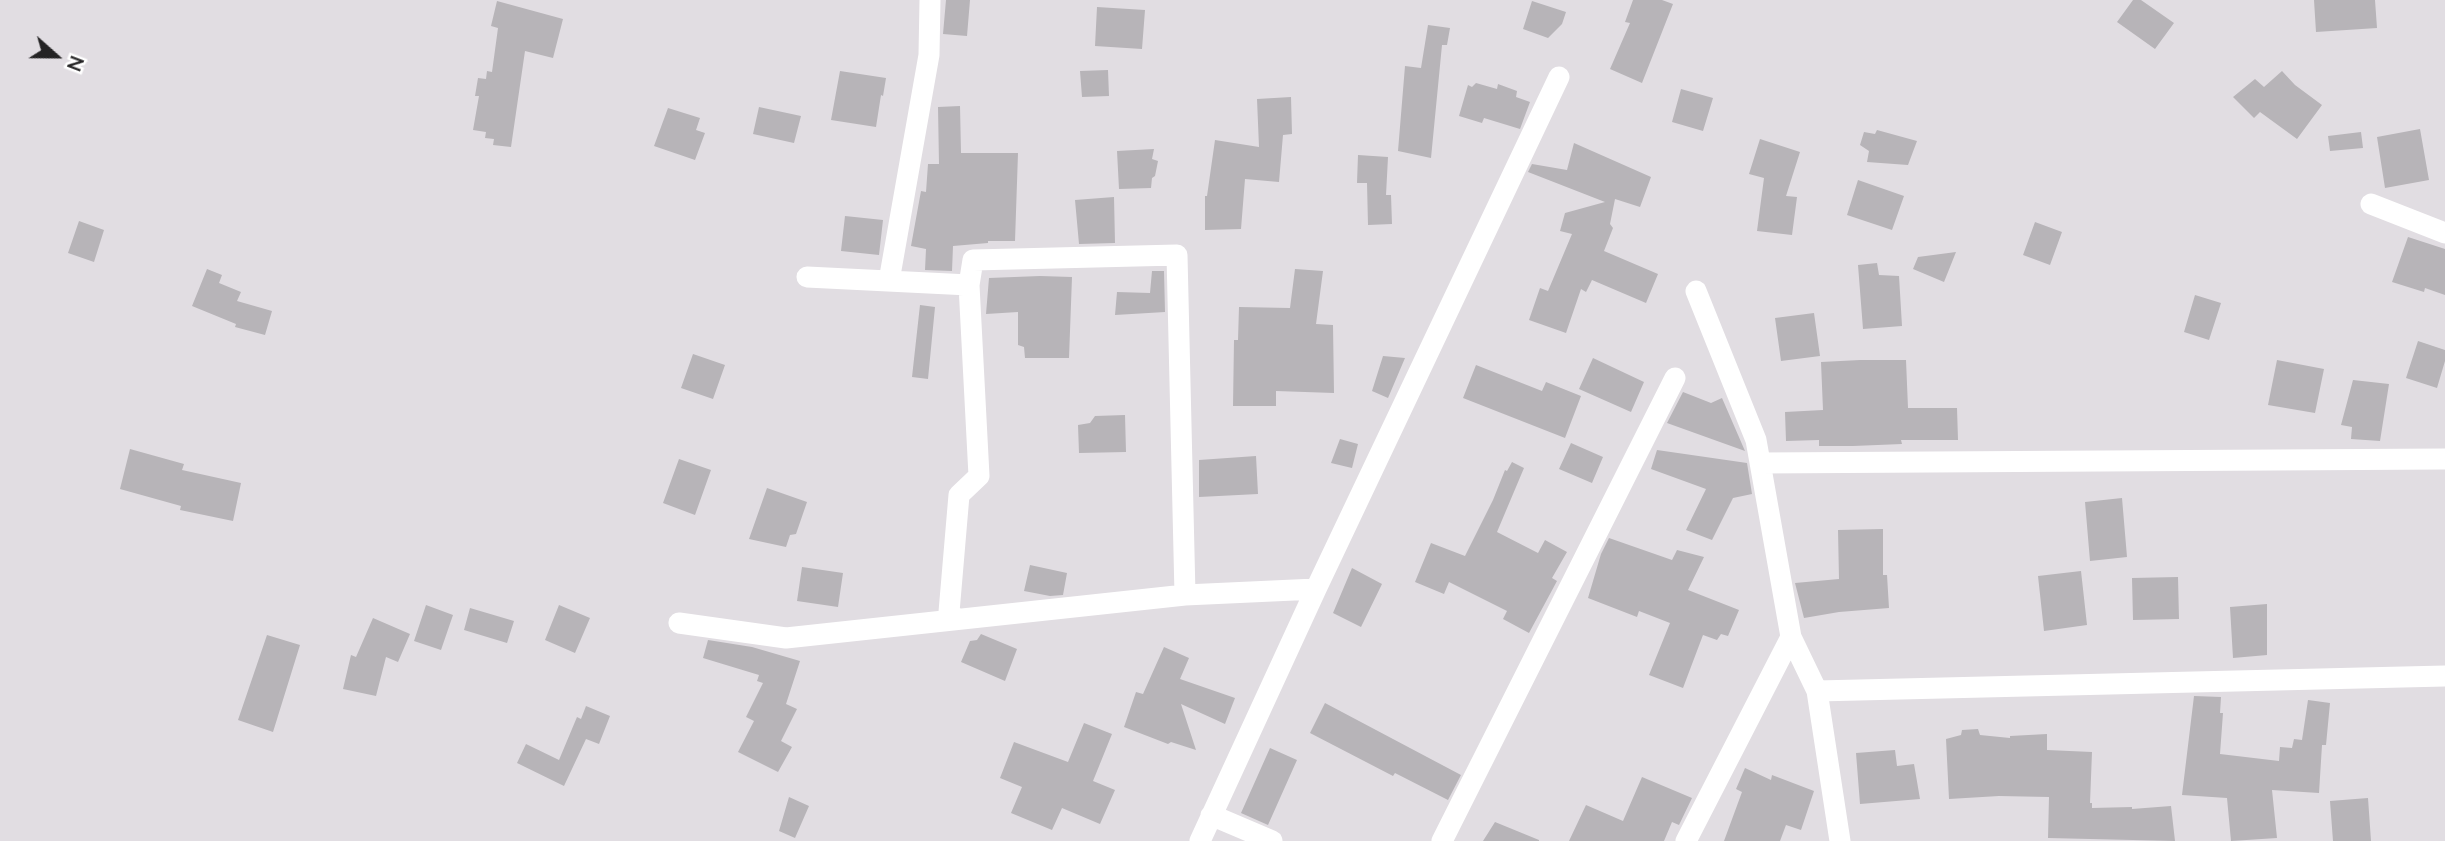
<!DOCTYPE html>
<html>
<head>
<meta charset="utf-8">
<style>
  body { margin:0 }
  #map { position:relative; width:2445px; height:841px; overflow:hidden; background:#e1dde2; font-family:Lato,sans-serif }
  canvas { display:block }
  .north { position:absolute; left:21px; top:21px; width:70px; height:70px; -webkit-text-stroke:5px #fff; paint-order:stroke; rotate:111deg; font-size:19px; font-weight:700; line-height:28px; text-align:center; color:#242324 }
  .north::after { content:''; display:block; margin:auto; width:24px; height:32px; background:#242324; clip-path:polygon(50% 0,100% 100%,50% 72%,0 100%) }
</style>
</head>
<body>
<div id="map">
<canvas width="2445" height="841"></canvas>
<div class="north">N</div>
</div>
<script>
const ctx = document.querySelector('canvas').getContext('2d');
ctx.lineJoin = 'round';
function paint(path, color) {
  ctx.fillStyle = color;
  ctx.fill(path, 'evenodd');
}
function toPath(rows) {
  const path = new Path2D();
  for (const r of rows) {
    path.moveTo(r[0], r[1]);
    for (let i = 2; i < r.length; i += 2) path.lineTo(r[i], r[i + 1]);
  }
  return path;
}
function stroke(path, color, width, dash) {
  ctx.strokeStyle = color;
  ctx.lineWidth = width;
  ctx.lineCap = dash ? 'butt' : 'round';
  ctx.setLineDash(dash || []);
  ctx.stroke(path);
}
paint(toPath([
  [946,0,970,0,967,36,943,34],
  [1633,0,1662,0,1673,4,1642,83,1610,69,1630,23,1625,22],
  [2133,0,2141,0,2174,23,2155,49,2117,22],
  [2314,0,2375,0,2377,28,2316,32],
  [497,1,563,19,553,58,525,51,511,147,493,145,494,139,485,138,486,132,473,130,479,96,475,96,478,78,486,79,487,71,492,72,498,28,491,26],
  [1532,1,1566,12,1562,24,1548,38,1523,29],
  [1097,7,1145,10,1142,49,1095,46],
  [1428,25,1450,28,1447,45,1442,45,1431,158,1398,151,1405,66,1421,68],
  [1108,70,1109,96,1082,97,1080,71],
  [840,71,886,78,883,96,881,95,876,127,831,120],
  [2282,71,2295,85,2322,105,2297,139,2260,112,2254,118,2233,97,2255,79,2264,87],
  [1476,83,1497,89,1498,84,1517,91,1516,97,1530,102,1520,129,1484,118,1482,123,1459,116,1468,85,1472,87],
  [1681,89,1713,98,1703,131,1672,122],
  [1291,97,1292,134,1283,135,1279,182,1245,179,1241,229,1205,230,1205,196,1207,196,1215,140,1259,147,1257,99],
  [960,106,961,153,1018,153,1015,241,988,241,988,243,953,246,952,271,925,270,926,249,911,246,921,191,926,192,928,164,939,164,938,107],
  [759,107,801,116,794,143,753,134],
  [668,108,700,118,696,130,705,133,695,160,654,146],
  [2420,129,2429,180,2385,188,2377,137],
  [1877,130,1917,141,1908,165,1867,162,1869,151,1860,145,1864,132,1875,134],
  [2361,132,2363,148,2330,151,2328,136],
  [1760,139,1800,152,1786,196,1797,197,1792,235,1757,231,1764,178,1749,174],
  [1574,143,1651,177,1640,207,1615,199,1610,224,1613,228,1604,251,1658,274,1646,303,1592,280,1586,292,1581,289,1566,333,1529,320,1540,288,1548,291,1572,234,1560,231,1565,213,1605,202,1528,172,1532,164,1567,170],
  [1154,149,1152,159,1158,161,1155,176,1152,178,1151,188,1119,189,1117,151],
  [1358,155,1388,157,1386,195,1391,195,1392,224,1368,225,1367,183,1357,183],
  [1858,180,1904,196,1892,230,1847,215],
  [1114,197,1115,243,1079,244,1075,200],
  [845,216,883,220,879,255,841,251],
  [79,221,104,230,94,262,68,253],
  [2035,222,2062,232,2050,265,2023,255],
  [2408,237,2445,249,2445,295,2425,288,2424,292,2392,282],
  [1956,252,1944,282,1913,269,1918,257],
  [1877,263,1879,275,1899,276,1902,326,1863,329,1858,265],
  [207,269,222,275,219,283,241,292,237,301,272,311,265,335,235,327,236,324,192,306],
  [1295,269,1323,271,1316,324,1333,325,1334,393,1276,391,1276,406,1233,406,1234,340,1238,340,1239,307,1290,308],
  [1152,271,1164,271,1165,312,1115,315,1117,292,1150,293],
  [1040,276,1072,277,1069,358,1025,358,1024,347,1018,345,1018,312,986,314,989,278],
  [2195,295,2221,303,2209,340,2184,332],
  [920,305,935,307,928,379,912,377],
  [1814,313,1820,356,1781,361,1775,318],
  [2418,341,2445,350,2445,361,2437,388,2406,378],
  [693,354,725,365,713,399,681,388],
  [1383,356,1405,358,1388,398,1372,391],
  [1593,358,1644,382,1631,412,1579,389],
  [1860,360,1906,360,1908,408,1957,408,1958,440,1901,440,1902,444,1853,446,1819,446,1819,440,1786,441,1785,412,1823,410,1821,362],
  [2277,360,2324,369,2315,413,2268,405],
  [1476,365,1542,391,1546,382,1581,396,1565,438,1463,398],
  [2353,380,2389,384,2380,441,2351,439,2352,427,2341,425],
  [1683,392,1711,403,1722,398,1745,451,1667,423],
  [1125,415,1126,452,1079,453,1078,425,1090,423,1095,416],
  [1340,439,1358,444,1352,468,1331,463],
  [1571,443,1603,457,1592,483,1559,469],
  [130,449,184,464,182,470,241,483,233,521,180,510,181,506,120,489],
  [1657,450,1747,463,1752,494,1733,498,1712,540,1686,530,1706,489,1651,469],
  [1256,456,1258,494,1199,497,1199,460],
  [679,459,711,470,695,515,663,503],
  [1512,462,1524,468,1497,532,1538,553,1545,540,1567,552,1552,578,1557,581,1529,633,1503,619,1507,611,1449,582,1444,594,1415,582,1431,543,1465,556,1493,500,1505,470,1507,471],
  [767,488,807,502,796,534,790,535,786,547,749,539],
  [2122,498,2127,557,2090,561,2085,502],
  [1883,529,1883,575,1887,575,1889,608,1839,612,1804,618,1795,583,1839,579,1838,530],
  [1609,538,1672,560,1677,550,1704,557,1688,590,1739,610,1728,636,1721,634,1717,640,1703,635,1683,688,1649,675,1670,623,1639,611,1637,617,1588,598,1601,554],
  [1030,565,1067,573,1063,595,1050,596,1024,591],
  [802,567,843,573,838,607,797,601],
  [1352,568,1382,584,1361,627,1333,613],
  [2081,571,2087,625,2044,631,2038,576],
  [2178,577,2179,619,2133,620,2132,578],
  [2267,604,2267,655,2233,658,2230,607],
  [426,605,453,615,441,650,414,641],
  [559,605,590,618,575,653,545,640],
  [470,608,514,621,507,643,464,630],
  [373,618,410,634,398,662,386,657,376,696,343,689,351,655,356,657],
  [981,634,1017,649,1005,681,961,662,970,641,977,640],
  [267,635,300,645,273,732,238,720],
  [708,640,752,647,800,661,786,704,797,709,781,741,792,747,778,772,738,752,754,721,746,717,763,683,757,681,759,675,703,658],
  [1164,647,1189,658,1180,679,1235,698,1225,724,1181,704,1196,750,1171,742,1168,744,1124,727,1136,692,1143,694],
  [2194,696,2221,697,2220,713,2223,713,2220,754,2279,761,2280,747,2292,748,2294,739,2302,740,2308,700,2330,703,2326,745,2322,745,2319,793,2272,790,2277,838,2231,841,2227,798,2182,795],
  [1325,703,1461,775,1448,800,1395,773,1393,776,1310,733],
  [586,706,610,716,599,744,586,739,564,786,517,763,526,744,559,760,577,717,581,719],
  [1084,723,1112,734,1093,781,1115,790,1100,824,1062,808,1052,830,1011,813,1022,787,1000,778,1014,742,1068,762],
  [1978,729,1980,735,2010,738,2010,736,2047,734,2047,750,2092,752,2090,803,2092,803,2092,808,2132,807,2132,809,2171,806,2175,841,2048,838,2049,797,1999,796,1949,799,1946,739,1961,735,1962,730],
  [1270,748,1297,760,1268,825,1241,813],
  [1895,750,1897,766,1914,764,1920,799,1860,804,1856,753],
  [1745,768,1771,780,1772,775,1814,791,1801,830,1786,825,1780,841,1724,841,1742,792,1736,789],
  [1642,777,1692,798,1679,825,1672,822,1664,841,1569,841,1586,805,1623,821],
  [789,797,809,806,795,838,779,831],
  [2368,798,2371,841,2333,841,2330,801],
  [1495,822,1539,840,1539,841,1483,841]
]), '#b7b4b8');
stroke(toPath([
  [2371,204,2445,233],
  [807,277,969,285],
  [889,281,929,55,930,0],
  [1696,291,1756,440,1791,637,1817,691],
  [1760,463,2445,459],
  [956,619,949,612,959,495,979,476,969,285,973,260,1177,255,1185,595],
  [679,623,786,638,1185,595,1316,589],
  [1211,815,1272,841],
  [1200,841,1316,589,1559,77],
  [1442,841,1675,378],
  [1686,841,1791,637],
  [1840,841,1817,691,2445,676]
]), '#fff', 21);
</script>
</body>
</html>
